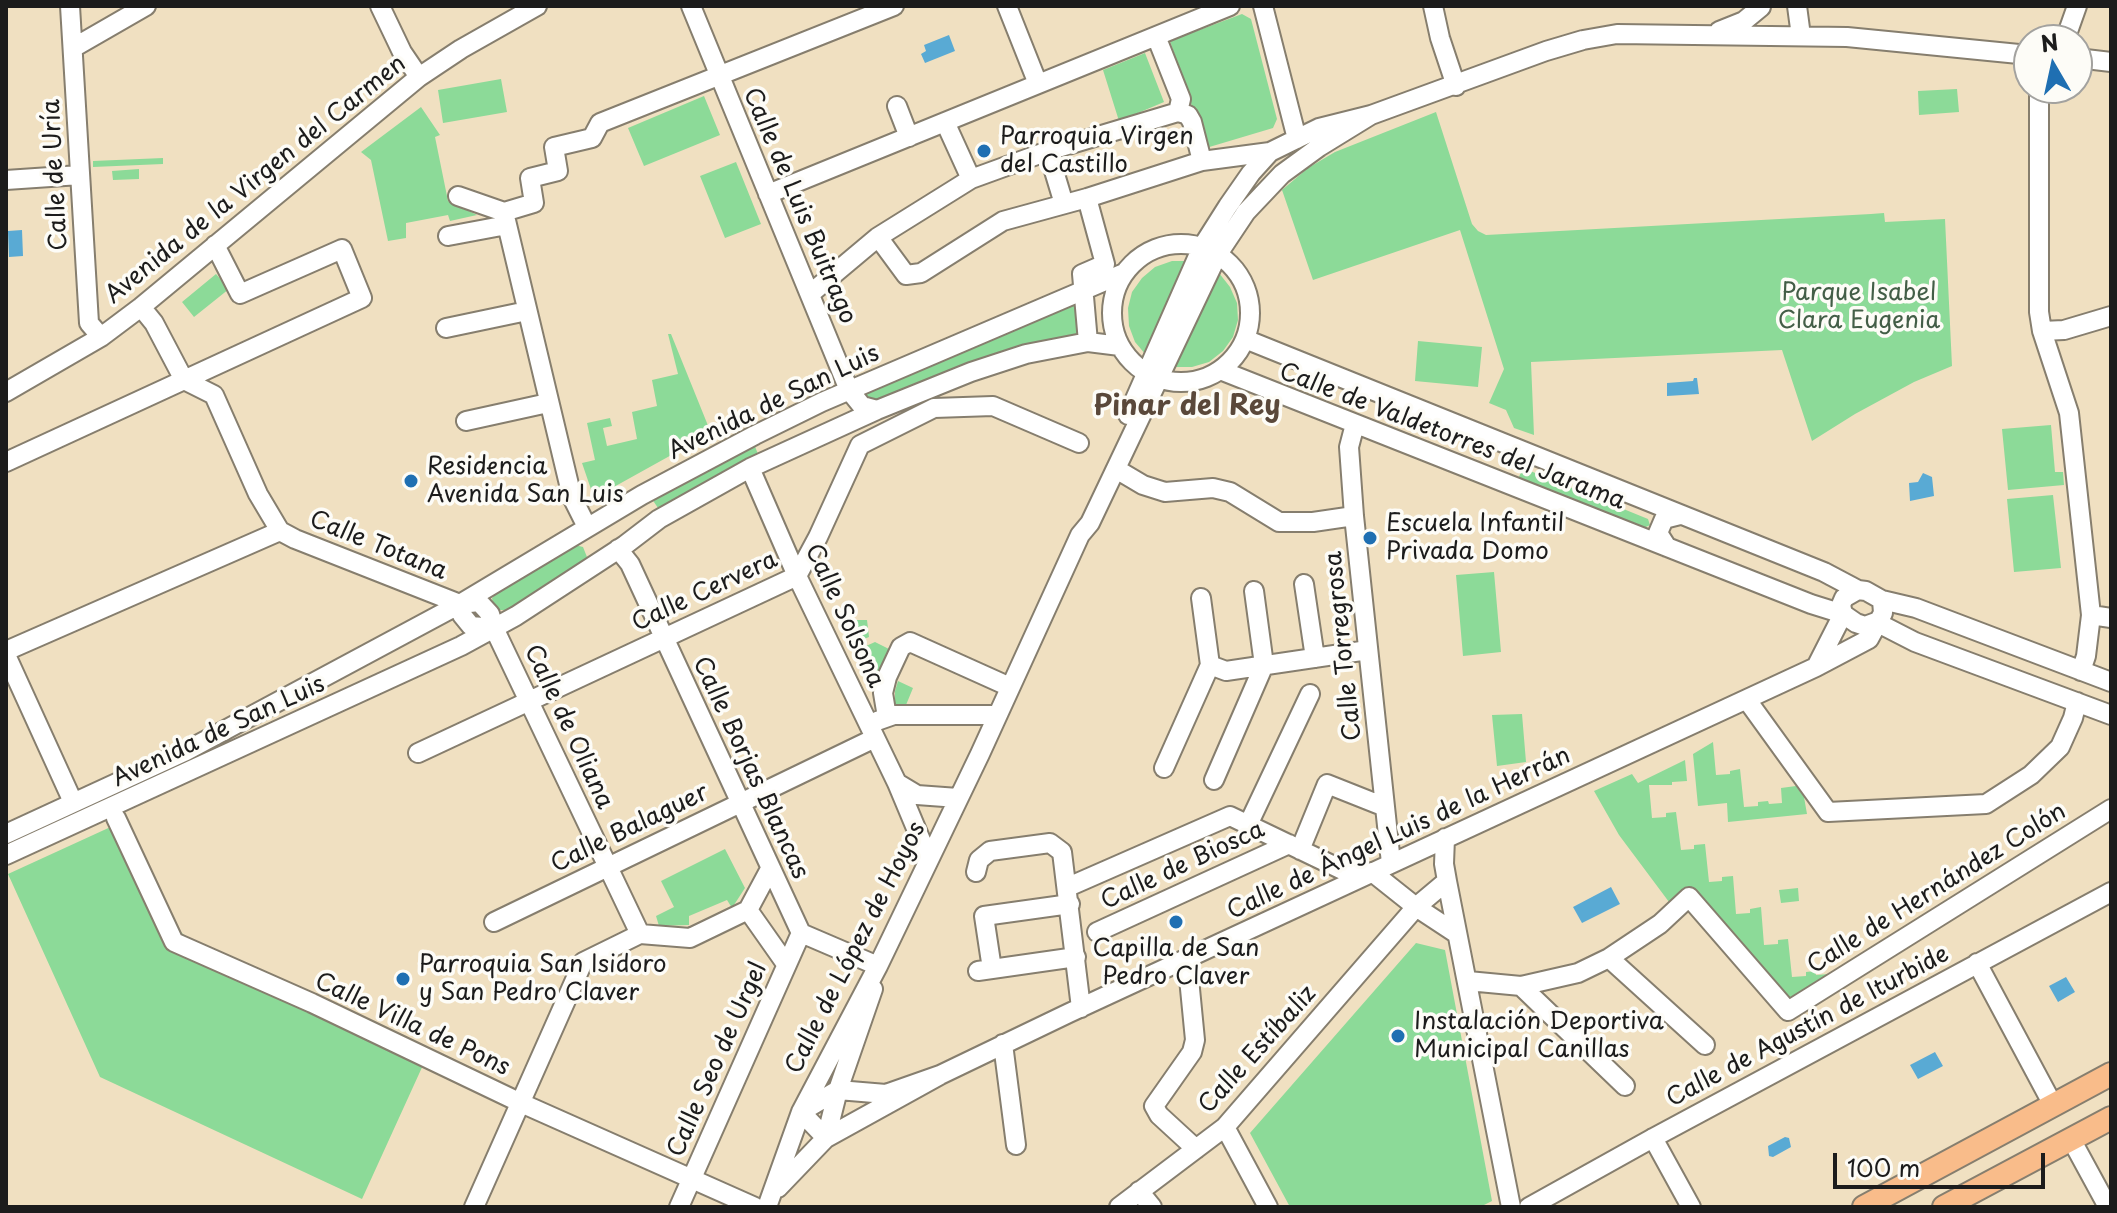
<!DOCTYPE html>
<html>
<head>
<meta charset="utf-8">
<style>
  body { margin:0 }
  #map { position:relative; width:2117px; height:1213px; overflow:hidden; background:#f0e0c1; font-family:"Playpen Sans",sans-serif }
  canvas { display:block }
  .frame { position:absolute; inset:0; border:8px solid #1c1c1c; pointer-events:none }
  .north { position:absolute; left:2013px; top:24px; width:80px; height:80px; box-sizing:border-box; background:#fdfcf7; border:2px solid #a3a29f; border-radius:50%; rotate:351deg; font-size:22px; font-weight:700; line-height:32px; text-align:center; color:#1c1c1c }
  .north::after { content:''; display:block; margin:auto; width:28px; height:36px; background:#1f6fb2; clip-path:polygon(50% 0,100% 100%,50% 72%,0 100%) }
  .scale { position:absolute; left:1833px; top:1153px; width:212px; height:36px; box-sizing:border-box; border:4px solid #1c1c1c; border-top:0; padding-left:10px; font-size:24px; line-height:28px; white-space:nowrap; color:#1c1c1c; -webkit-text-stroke:6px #fdfcf7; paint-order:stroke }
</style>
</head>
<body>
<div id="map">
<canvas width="2117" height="1213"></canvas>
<div class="frame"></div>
<div class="north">N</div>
<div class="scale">100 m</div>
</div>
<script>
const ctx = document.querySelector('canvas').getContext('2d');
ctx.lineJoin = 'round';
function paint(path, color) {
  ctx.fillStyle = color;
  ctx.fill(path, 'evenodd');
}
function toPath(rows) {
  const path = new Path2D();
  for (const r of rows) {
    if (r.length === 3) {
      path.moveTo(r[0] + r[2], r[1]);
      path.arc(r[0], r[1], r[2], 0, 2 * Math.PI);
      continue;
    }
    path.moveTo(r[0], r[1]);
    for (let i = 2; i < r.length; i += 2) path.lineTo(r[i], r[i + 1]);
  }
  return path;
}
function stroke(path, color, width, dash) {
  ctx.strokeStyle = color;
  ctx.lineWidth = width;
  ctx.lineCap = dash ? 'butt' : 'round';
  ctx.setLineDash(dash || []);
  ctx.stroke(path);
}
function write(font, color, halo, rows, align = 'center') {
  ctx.font = font + ' "Playpen Sans",sans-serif';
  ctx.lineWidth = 7;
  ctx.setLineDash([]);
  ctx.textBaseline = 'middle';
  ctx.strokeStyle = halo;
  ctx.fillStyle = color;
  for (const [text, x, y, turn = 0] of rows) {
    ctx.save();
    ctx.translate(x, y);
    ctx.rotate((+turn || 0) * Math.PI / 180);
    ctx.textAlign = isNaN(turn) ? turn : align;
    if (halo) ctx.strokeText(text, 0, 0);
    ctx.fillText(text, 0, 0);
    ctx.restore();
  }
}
paint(toPath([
  [1242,14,1251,19,1277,119,1273,128,1206,148,1170,41],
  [1145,53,1164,102,1119,121,1103,70],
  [501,79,507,112,443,123,438,90],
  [1957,89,1959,112,1919,115,1918,91],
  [704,96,720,135,644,166,628,128],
  [421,107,440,135,435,137,448,201,477,215,450,221,448,215,406,223,406,238,388,241,371,160,361,152],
  [1436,112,1472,224,1478,231,1486,235,1871,214,1884,213,1885,222,1945,219,1952,366,1914,382,1855,414,1812,441,1782,350,1531,362,1534,435,1514,428,1506,410,1489,403,1504,369,1460,230,1313,280,1282,190,1308,168,1335,152],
  [163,158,163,164,93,167,93,161],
  [736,162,761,224,725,238,700,176],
  [139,169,139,179,113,180,112,171],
  [1172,261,1189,261,1146,355,1135,342,1129,326,1128,308,1132,292,1142,278,1155,267],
  [1219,273,1230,287,1237,303,1238,320,1233,337,1223,351,1209,362,1192,367,1174,367],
  [216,274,229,289,194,317,182,302],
  [1081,297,1082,334,965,365,877,400,865,399,862,392],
  [668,334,671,334,711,433,594,498,582,463,595,460,587,423,610,418,612,426,603,428,607,446,637,439,632,412,657,406,652,380,678,374],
  [1418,341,1482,347,1478,387,1415,381],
  [2051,425,2055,472,2063,472,2064,485,2008,490,2002,429],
  [754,444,758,454,660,511,652,499],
  [1523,468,1648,519,1650,525,1644,528,1633,525,1518,479],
  [2053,495,2061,568,2014,572,2007,499],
  [575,545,583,547,587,557,585,562,507,610,497,610,493,605,492,598,497,593],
  [1494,572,1501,652,1463,656,1456,575],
  [843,620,867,620,869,637,852,644],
  [875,642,889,649,873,691,855,651],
  [898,681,913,688,906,705,895,706,895,691],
  [1522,714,1526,762,1497,766,1492,715],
  [1713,742,1716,775,1730,774,1730,771,1740,769,1744,807,1758,806,1758,802,1768,801,1769,804,1782,803,1781,788,1796,786,1804,797,1807,814,1728,822,1727,803,1698,806,1693,754],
  [1685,760,1687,781,1672,782,1672,785,1649,785,1652,818,1666,817,1666,813,1676,812,1681,850,1694,849,1694,845,1705,844,1709,882,1722,881,1722,877,1733,876,1736,914,1750,913,1750,909,1761,907,1764,945,1778,944,1778,940,1788,939,1792,977,1806,976,1806,972,1815,971,1816,975,1830,974,1788,999,1690,893,1669,902,1619,835,1594,791,1632,774,1638,783],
  [128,819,173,924,185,936,429,1052,362,1199,100,1077,8,874],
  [725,849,745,888,732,908,727,900,689,916,689,925,659,926,656,916,674,907,661,881],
  [1798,888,1799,901,1781,903,1779,890],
  [1416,943,1445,950,1492,1201,1480,1207,1290,1207,1250,1133]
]), '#8cda98');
paint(toPath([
  [949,35,955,51,925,63,921,54,926,51,924,45],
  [22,230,23,256,9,257,8,231],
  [1694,378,1697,378,1699,394,1667,396,1667,383,1693,381],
  [1923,473,1932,477,1934,496,1910,501,1909,483,1918,482],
  [1611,887,1620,904,1582,923,1573,907],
  [2066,977,2075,992,2058,1002,2049,986],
  [1935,1052,1943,1066,1918,1079,1910,1065],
  [1785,1137,1789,1138,1791,1147,1773,1157,1769,1156,1768,1146]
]), '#59aad4');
const minor = toPath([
  [70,6,89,323,101,337],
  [380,6,402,52,419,77],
  [691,6,849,390,862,406,877,410],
  [1007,6,1038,84],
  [1263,6,1297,139],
  [1433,6,1440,38,1456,86],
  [1797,6,1801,36],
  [1719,31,1744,21,1761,7],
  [2065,40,2077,6],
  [73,48,146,6],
  [2077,58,2111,62],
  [2039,88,2039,312,2042,331,2069,413,2091,615,2086,656,2081,671],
  [897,106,909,137],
  [1178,112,1188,115,1192,122,1202,161],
  [945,122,971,179],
  [1048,151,1064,204],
  [6,180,80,175],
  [768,194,1230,6],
  [458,196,504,212,534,203,530,178,558,171,554,147,592,138,600,123,894,6],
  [1087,198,1105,264,1082,274,1088,342],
  [504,212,572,497,587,527],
  [448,236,507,225],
  [878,237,906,275,921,273,1003,221,1087,198,1202,161,1270,152],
  [1181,313,69],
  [810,294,878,237,971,179,1048,151,1178,112,1181,99,1156,36],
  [141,307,154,323,184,380,214,395,258,494,280,531,295,539,460,604],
  [446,328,527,311],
  [2042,331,2064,330,2111,316],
  [1245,339,1824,572,1858,590],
  [1220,370,1811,604,1843,614,1856,623,1865,626,1876,622],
  [6,392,101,337,141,307,419,77,461,49,537,6],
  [1128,415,1202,247,1228,206,1251,173,1270,152,1319,128,1371,115,1546,51,1583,40,1617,34,1847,37,2029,55],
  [466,421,548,403],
  [1355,424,1349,447,1354,516,1391,863],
  [6,462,362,298,342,249,240,294,215,245],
  [750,468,797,576,897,783,928,857],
  [1116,469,1143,485,1165,492,1213,488,1230,492,1279,522,1313,522,1354,516],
  [1667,547,1658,533,1664,519,1680,515],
  [618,549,630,564,801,933,878,966],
  [1304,584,1315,658],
  [1201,598,1210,665,1226,671,1368,650],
  [479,602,490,614,494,628,471,626,462,615,460,604,479,602],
  [2091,615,2111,618],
  [1876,622,1915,642,2111,715],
  [494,628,640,934],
  [6,651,280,531],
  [6,655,73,802],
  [1816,667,1843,614,1841,605,1844,598,1858,590,1866,591,1882,600,1916,608,2111,682],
  [1747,700,1828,812,1986,804,2031,775,2060,747,2073,718,2077,702],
  [887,717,883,693,887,677,901,647,910,642,1010,687],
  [877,721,894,715,997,715],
  [418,753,797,576,818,537,860,445,934,408,993,406,1079,443],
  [1164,768,1210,665],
  [1214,780,1264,665,1254,591],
  [897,783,917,795,958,798],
  [116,818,174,942,312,1003,521,1103,755,1207],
  [1248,825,1310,694],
  [6,834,186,751,460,604,642,495,755,435,822,402,1124,273],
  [1300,850,1327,784,1385,807],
  [6,855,461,646,516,616,625,545,659,519,750,468,877,410,971,372,1026,354,1088,342,1120,346],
  [976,872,979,860,990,851,1050,843,1062,852,1081,1008],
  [1372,872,1416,907,1447,881,1444,864,1445,838],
  [1447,881,1511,1207],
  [1068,887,1230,816,1359,878],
  [748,910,786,964],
  [748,910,770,869],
  [494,922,875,738],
  [1097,932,1289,844],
  [1187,958,1195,1040,1192,1052,1154,1106,1159,1115,1196,1149],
  [1609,958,1705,1045],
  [1977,963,2053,1105],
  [992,969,984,916,1070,904],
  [978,971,1076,957],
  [1468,981,1521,986,1578,973,1609,958,1660,924,1689,897,1788,1011,2111,809],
  [1521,986,1625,1086],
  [1003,1044,1016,1145],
  [940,1075,886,1094,838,1090,801,1112,826,1138,940,1075,1069,1013,1816,667,1869,639,1883,613,1882,600],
  [1225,1127,1268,1207],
  [1653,1138,1691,1207],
  [2071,1139,2108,1207],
  [778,1188,826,1138,838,1090,873,989],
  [1139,1191,1152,1207],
  [474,1207,583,962,640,934,690,938,748,910],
  [679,1207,801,933],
  [767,1207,801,1112,878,966,980,754,1080,535,1090,523,1218,254,1246,212,1282,174,1319,147,1371,115],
  [1119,1207,1225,1127,1416,907,1457,934],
  [1529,1207,1653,1138,2111,892]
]);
const major = toPath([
  [1864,1207,2111,1074],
  [1944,1207,2111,1118]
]);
stroke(minor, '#867e6e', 22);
stroke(major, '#867e6e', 26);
stroke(minor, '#fff', 18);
stroke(major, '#f9bc8a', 22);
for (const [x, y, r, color] of [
  [984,151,8,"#1f6fb2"],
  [411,481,8,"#1f6fb2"],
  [1370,538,8,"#1f6fb2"],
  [1176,922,8,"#1f6fb2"],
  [403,979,8,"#1f6fb2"],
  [1398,1036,8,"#1f6fb2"]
]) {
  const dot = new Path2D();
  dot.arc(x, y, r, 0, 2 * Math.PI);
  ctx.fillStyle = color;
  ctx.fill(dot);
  stroke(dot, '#fdfcf7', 3);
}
write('24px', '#1c1c1c', '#fdfcf7', [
  ["Parroquia Virgen",1000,137],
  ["del Castillo",1000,165],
  ["Residencia",427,467],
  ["Avenida San Luis",427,495],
  ["Escuela Infantil",1386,524],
  ["Privada Domo",1386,552],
  ["Capilla de San",1176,949,"center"],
  ["Pedro Claver",1176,977,"center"],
  ["Parroquia San Isidoro",419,965],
  ["y San Pedro Claver",419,993],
  ["Instalación Deportiva",1414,1022],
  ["Municipal Canillas",1414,1050]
], 'left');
write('24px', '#1c1c1c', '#fdfcf7', [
  ["Calle de Uría",56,175,-93],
  ["Avenida de la Virgen del Carmen",256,180,-39],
  ["Calle de Luis Buitrago",799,206,67],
  ["Avenida de San Luis",774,403,-26],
  ["Calle de Valdetorres del Jarama",1452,437,21],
  ["Calle Totana",378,546,22],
  ["Calle Cervera",705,592,-25],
  ["Calle Solsona",844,616,65],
  ["Calle Torregrosa",1344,646,-96],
  ["Calle de Oliana",568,727,65],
  ["Avenida de San Luis",219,732,-25],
  ["Calle Borjas Blancas",750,768,65],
  ["Calle Balaguer",630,829,-26],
  ["Calle de Ángel Luis de la Herrán",1399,834,-25],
  ["Calle de Biosca",1183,866,-25],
  ["Calle de Hernández Colón",1937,889,-32],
  ["Calle de López de Hoyos",856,948,-63],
  ["Calle Villa de Pons",412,1025,25],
  ["Calle de Agustín de Iturbide",1808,1027,-28],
  ["Calle Estíbaliz",1258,1050,-48],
  ["Calle Seo de Urgel",718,1060,-66]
]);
write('24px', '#435e47', '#fdfcf7', [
  ["Parque Isabel",1859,293],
  ["Clara Eugenia",1859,321]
]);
write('bold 28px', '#5a483a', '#fdfcf7', [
  ["Pinar del Rey",1187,407]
]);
</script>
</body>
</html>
